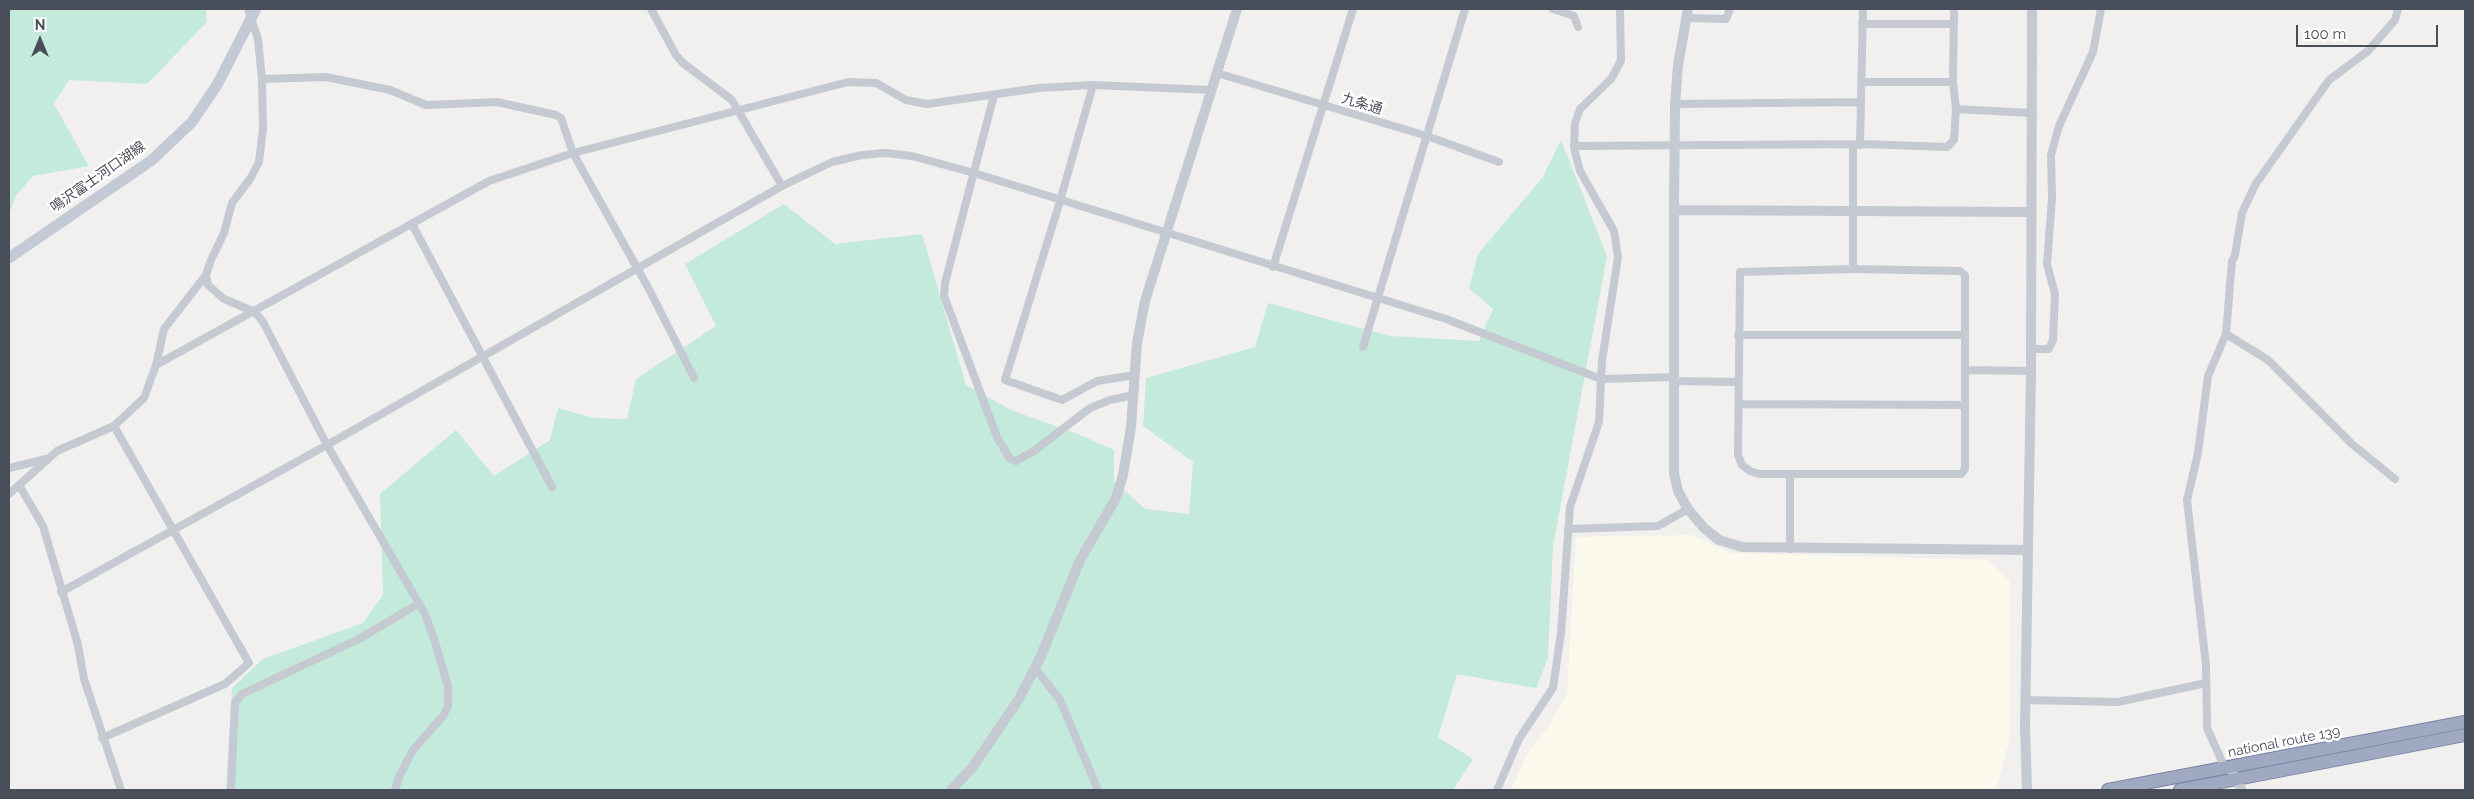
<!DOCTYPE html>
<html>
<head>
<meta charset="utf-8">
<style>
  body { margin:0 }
  #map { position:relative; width:2474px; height:799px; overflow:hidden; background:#f1f0ef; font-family:Raleway,sans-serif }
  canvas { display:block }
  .frame { position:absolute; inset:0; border:10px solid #494f5a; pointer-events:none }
  .north { position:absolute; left:15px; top:15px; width:50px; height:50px; -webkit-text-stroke:4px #fff; paint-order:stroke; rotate:0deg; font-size:14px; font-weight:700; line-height:20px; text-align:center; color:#494f5a }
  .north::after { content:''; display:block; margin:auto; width:18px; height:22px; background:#494f5a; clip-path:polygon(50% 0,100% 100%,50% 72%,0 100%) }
  .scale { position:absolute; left:2296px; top:25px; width:142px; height:22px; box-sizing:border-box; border:2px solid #494f5a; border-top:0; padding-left:6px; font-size:15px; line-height:18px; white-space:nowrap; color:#494f5a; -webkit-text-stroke:4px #fff; paint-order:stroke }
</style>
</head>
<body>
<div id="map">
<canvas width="2474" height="799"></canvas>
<div class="frame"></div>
<div class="north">N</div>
<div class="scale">100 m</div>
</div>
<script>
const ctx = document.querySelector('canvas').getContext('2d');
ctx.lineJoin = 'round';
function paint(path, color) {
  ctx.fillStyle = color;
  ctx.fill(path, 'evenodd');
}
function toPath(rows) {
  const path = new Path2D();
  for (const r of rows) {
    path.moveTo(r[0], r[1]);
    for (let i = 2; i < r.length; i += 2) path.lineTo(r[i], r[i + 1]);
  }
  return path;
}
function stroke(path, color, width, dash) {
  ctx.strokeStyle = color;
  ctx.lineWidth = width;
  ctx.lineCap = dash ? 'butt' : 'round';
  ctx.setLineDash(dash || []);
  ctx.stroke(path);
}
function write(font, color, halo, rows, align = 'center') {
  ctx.font = font + ' Raleway,"Noto Sans JP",sans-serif';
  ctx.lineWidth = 5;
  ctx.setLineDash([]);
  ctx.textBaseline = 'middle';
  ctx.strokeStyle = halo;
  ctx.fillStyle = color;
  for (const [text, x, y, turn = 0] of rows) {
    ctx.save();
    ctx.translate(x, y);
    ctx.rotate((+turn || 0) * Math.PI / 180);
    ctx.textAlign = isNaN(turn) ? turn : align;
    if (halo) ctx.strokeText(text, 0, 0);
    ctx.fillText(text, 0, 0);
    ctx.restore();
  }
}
paint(toPath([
  [1692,535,1731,553,1988,560,2010,581,2010,738,1996,790,1511,790,1528,752,1550,724,1567,693,1576,537]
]), '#faf9eb');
paint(toPath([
  [9,9,206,9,207,22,147,84,69,80,54,104,89,166,33,176,16,196,9,214],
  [1561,140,1607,256,1553,546,1548,658,1536,688,1457,674,1438,737,1473,759,1453,790,226,790,232,688,263,659,363,623,383,595,380,494,456,430,494,476,550,440,558,408,593,418,627,419,636,379,716,326,685,264,784,204,835,244,922,234,966,385,1011,410,1083,436,1114,450,1114,481,1145,509,1189,514,1193,462,1143,426,1146,378,1255,347,1268,303,1390,336,1479,341,1493,309,1469,288,1478,254,1543,177]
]), '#c3eada');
const trunk = toPath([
  [2108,790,2465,722],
  [2180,790,2465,735]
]);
stroke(trunk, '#7884a4', 14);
stroke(toPath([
  [248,9,258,39,262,79,263,129,259,162,250,179,232,203,224,233,211,260,206,275,208,285,224,299,255,312,263,322,327,445,425,614,434,639,448,686,448,706,443,716,413,750,399,777,395,790],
  [1553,9,1574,16,1578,27],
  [1686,18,1726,19,1730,9],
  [1862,24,1954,24],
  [1217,73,1427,136,1499,162],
  [262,79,326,77,390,90,426,105,497,102,556,115,561,118,573,153,650,291,694,378],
  [1861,82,1953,82],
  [1093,85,1060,201,1005,380,1062,400,1097,381,1135,375],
  [994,95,945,283,944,296,997,437,1010,459,1016,461,1034,451,1090,408,1110,400,1134,395],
  [1675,104,1861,102],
  [1956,109,2031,113],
  [1860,145,1863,9],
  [1574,146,1863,144,1947,147,1954,140,1956,109,1953,82,1954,9],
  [782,186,832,162,862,155,885,153,912,156,974,173,1446,319,1601,379,1674,377],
  [412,224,552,487],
  [1273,267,1353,9],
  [1853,269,1960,271,1965,275,1965,469,1961,474,1759,474,1750,471,1742,465,1738,455,1740,272,1853,269],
  [1853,269,1853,146],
  [2226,334,2268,360,2352,444,2395,479],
  [1738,335,1965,335],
  [1363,347,1465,9],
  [2031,349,2049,349,2053,340,2055,294,2047,264,2052,198,2051,155,2059,126,2093,52,2101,9],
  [156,365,489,181,573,153,848,82,876,83,906,100,927,104,1039,88,1093,85,1212,90],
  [1965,370,2031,371],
  [1674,381,1738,382],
  [1739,404,1965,405],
  [9,468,46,459],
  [1790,474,1790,549],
  [19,485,43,526,78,645,84,679,121,790],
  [9,494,57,451,114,426,144,398,156,365,164,329,206,275],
  [1568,529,1658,526,1688,509],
  [61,592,327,445,782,186,732,100,683,63,676,55,651,9],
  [1035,668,1060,700,1098,790],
  [2025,700,2118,702,2206,683],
  [102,738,225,684,249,663,114,426],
  [2225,768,2207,728,2206,665,2187,500,2198,453,2208,376,2226,334,2232,261,2235,255,2242,213,2255,185,2329,80,2368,51,2395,20,2398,9],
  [231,790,235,703,242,694,359,639,418,604],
  [1497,790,1519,739,1553,688,1561,633,1570,507,1599,422,1602,361,1618,257,1614,231,1580,171,1574,148,1575,123,1580,109,1611,79,1621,61,1620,9]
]), '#c4c9d2', 8);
stroke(toPath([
  [1688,9,1678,65,1675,104,1674,210,1674,473,1678,491,1688,509,1704,528,1719,540,1742,547,2027,550],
  [1674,210,2031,212],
  [2233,774,2238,779,2241,790],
  [951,790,972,768,1019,699,1041,656,1080,560,1116,498,1123,475,1131,427,1137,343,1145,301,1237,9],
  [2027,790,2025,727,2031,371,2032,9]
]), '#c4c9d2', 10);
stroke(toPath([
  [9,258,152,160,192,122,217,85,256,9]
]), '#c4c9d6', 11);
stroke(trunk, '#9fa9c2', 12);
write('14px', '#494f5a', '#fff', [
  ["九条通",1362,104,17],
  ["鳴沢富士河口湖線",98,177,-35],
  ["national route 139",2284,742,-11]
]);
</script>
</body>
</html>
